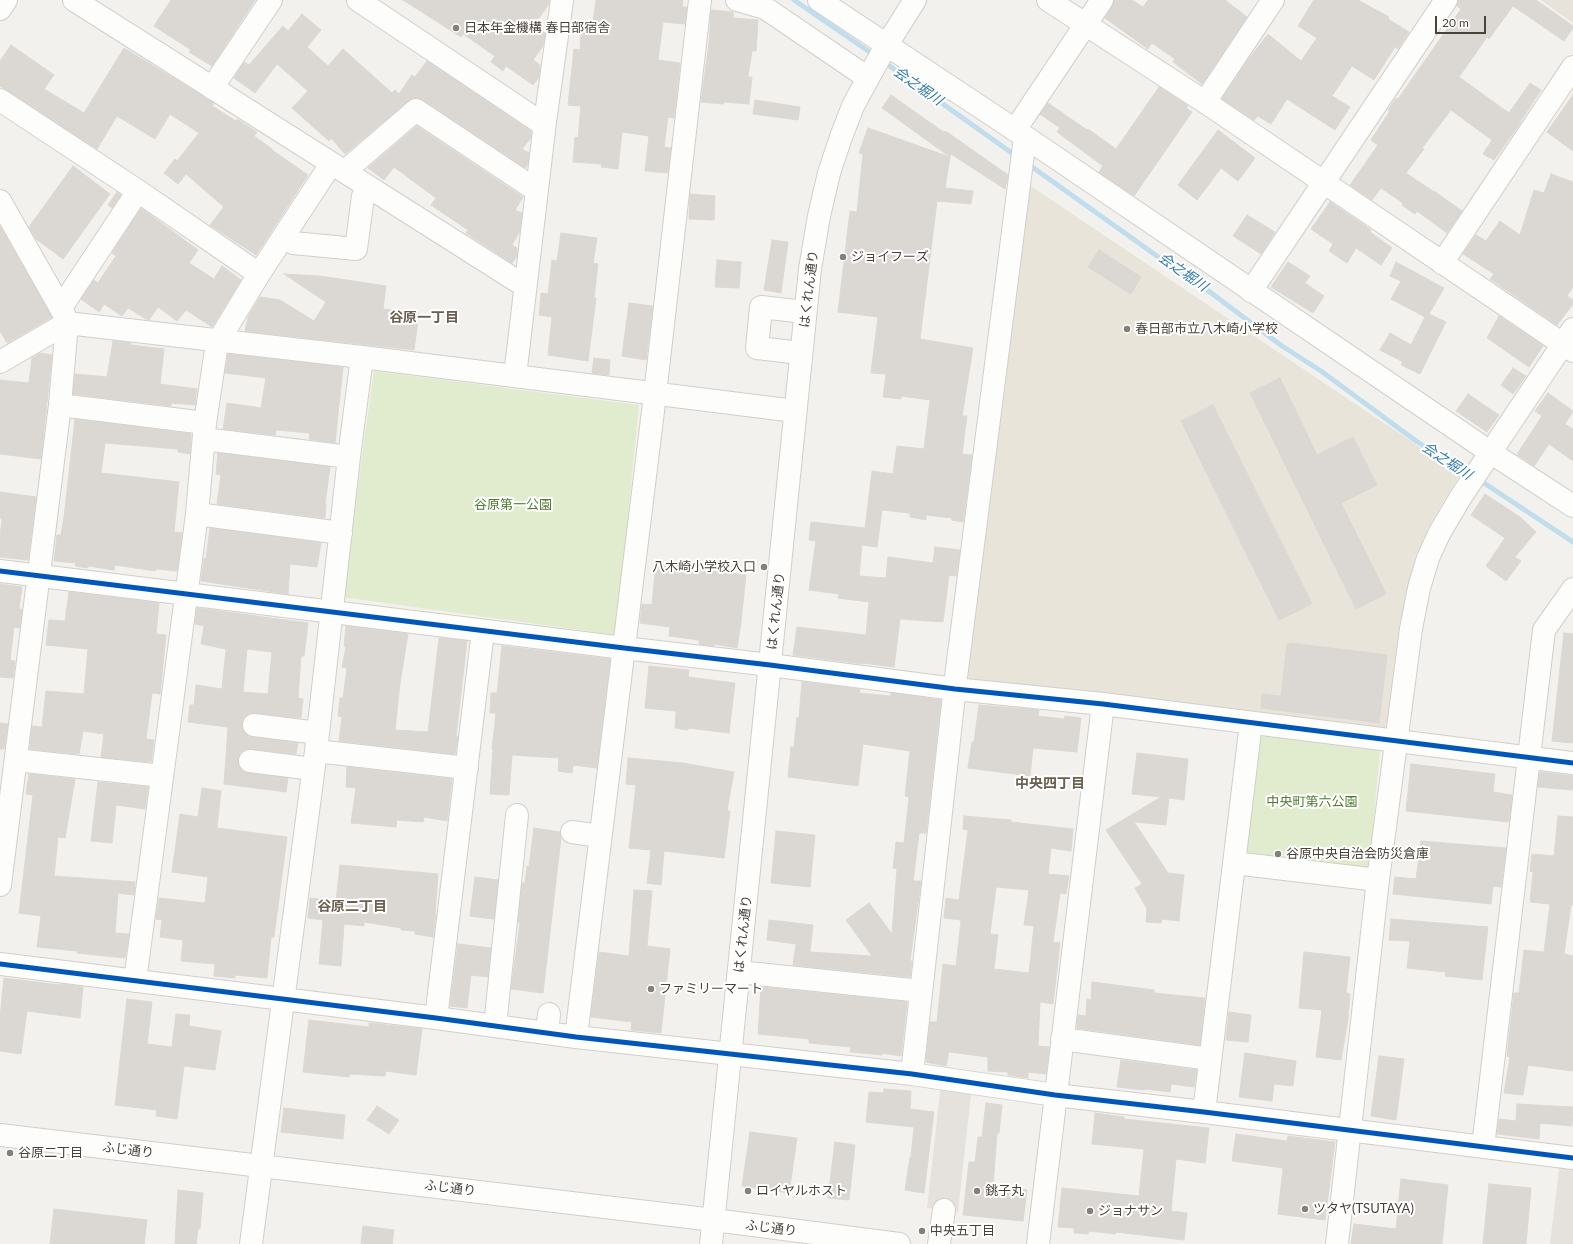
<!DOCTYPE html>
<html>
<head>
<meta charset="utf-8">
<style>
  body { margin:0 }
  #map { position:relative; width:1573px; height:1244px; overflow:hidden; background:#f3f1ed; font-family:Lato,sans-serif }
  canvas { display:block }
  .scale { position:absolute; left:1435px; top:16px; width:51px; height:18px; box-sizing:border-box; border:2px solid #494239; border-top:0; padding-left:5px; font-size:12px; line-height:14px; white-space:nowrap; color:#494239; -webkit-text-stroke:3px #fff; paint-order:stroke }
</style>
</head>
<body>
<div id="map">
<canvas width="1573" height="1244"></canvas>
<div class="scale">20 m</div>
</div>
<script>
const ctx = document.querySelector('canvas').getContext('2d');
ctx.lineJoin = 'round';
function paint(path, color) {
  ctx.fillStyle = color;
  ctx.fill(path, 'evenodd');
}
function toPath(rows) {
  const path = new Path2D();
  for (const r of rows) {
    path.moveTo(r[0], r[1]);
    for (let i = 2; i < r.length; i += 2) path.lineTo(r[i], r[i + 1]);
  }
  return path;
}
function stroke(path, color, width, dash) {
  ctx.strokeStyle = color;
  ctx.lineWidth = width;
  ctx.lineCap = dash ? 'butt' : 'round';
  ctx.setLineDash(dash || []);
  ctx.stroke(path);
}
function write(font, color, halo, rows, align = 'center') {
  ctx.font = font + ' Lato,"Noto Sans JP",sans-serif';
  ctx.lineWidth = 4;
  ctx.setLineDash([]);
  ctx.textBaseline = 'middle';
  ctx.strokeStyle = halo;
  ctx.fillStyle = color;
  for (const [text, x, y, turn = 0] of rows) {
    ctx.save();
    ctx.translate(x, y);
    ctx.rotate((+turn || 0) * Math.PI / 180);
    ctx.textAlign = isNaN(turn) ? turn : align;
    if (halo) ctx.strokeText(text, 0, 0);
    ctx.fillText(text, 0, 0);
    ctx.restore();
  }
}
paint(toPath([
  [1541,0,1573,0,1573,23]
]), '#e7e3db');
paint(toPath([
  [1029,185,1460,474,1433,519,1416,555,1408,588,1388,725,1382,730,971,680,966,674]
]), '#e9e4d9');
paint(toPath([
  [374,371,639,405,616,635,342,597],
  [1259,735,1380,751,1369,871,1244,854]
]), '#e1ecce');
paint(toPath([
  [941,1083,972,1086,958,1212,927,1208],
  [1560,1160,1573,1162,1573,1244,1550,1244]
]), '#e5e2de');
stroke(toPath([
  [794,0,874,55],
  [884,62,1016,156],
  [1028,164,1157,256,1198,283,1282,346,1321,371,1416,441,1469,474],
  [1478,479,1573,542]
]), '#c0ddee', 5);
const building = toPath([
  [171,0,255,0,212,66,189,52,191,50,154,26,171,0],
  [403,0,549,0,549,4,534,25,545,33,543,46,533,60,540,65,539,77,533,85,506,66,503,71,491,62,495,56,463,34,461,37,403,0],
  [596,0,683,0,682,7,687,7,685,24,663,22,658,60,680,63,674,118,668,117,664,147,671,148,668,173,645,171,649,136,622,132,618,169,601,167,602,164,573,162,575,137,578,138,581,106,568,105,574,49,580,50,581,28,592,29,596,0],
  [1114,0,1132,0,1143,7,1148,0,1225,0,1247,17,1202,84,1173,62,1175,59,1152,43,1148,49,1105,18,1112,7,1114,0],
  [1314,0,1358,0,1389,17,1388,19,1409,32,1398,49,1395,47,1374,80,1352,66,1332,96,1350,107,1335,130,1287,99,1271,124,1258,116,1254,120,1222,99,1248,60,1268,34,1301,61,1317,38,1298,26,1314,0],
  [1458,0,1536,0,1573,26,1573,28,1564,41,1513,6,1489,39,1487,37,1459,77,1509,113,1530,83,1541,90,1520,122,1521,122,1494,160,1483,154,1492,140,1451,110,1422,148,1424,149,1406,173,1434,192,1434,191,1462,211,1447,233,1417,211,1415,214,1402,205,1403,203,1381,188,1372,200,1350,185,1378,145,1371,140,1390,111,1388,110,1396,98,1398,99,1461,9,1457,6,1458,0],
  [713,10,733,12,733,18,758,20,756,51,752,51,748,77,752,77,749,104,724,102,723,104,701,102,709,43,711,11,713,10],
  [302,14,321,30,307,47,328,66,343,49,392,93,395,90,399,94,412,75,415,77,427,61,531,131,531,138,522,149,529,153,528,164,525,168,423,100,416,98,408,101,345,154,331,138,329,141,292,108,308,91,277,64,255,93,234,78,244,62,249,65,283,26,288,31,302,14],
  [11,45,54,75,44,89,84,113,124,48,214,103,212,106,236,121,237,119,257,132,254,136,272,149,272,150,308,175,256,255,210,225,224,207,186,174,178,184,164,173,175,159,177,161,199,133,170,114,155,139,117,116,97,149,0,86,0,61,11,45],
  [1159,87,1188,106,1186,108,1192,112,1134,196,1099,172,1103,166,1057,132,1060,128,1040,114,1048,103,1087,130,1088,129,1116,149,1159,87],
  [891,95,942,131,947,132,1008,175,1005,189,951,154,950,157,882,108,891,95],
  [1573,95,1573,151,1547,132,1573,95],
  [755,100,800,107,798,120,753,114,755,100],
  [417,126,523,197,515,210,522,213,520,231,512,245,517,248,517,256,512,263,466,233,468,230,431,205,436,198,394,167,384,180,368,168,417,126],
  [868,128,950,157,945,188,973,191,971,204,937,201,920,339,973,348,962,416,967,416,962,454,972,455,963,522,952,520,952,518,926,515,926,520,910,517,910,513,882,510,877,547,862,545,859,576,886,578,888,557,933,563,935,547,960,550,956,576,949,575,943,622,900,619,894,667,863,663,863,664,793,655,797,627,866,635,869,602,838,598,839,594,809,590,816,541,809,540,811,522,865,528,872,471,893,474,897,446,924,449,930,400,901,396,901,399,883,397,886,374,871,373,878,317,838,312,850,211,857,212,863,154,859,153,868,128],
  [1218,130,1255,158,1238,181,1221,168,1197,200,1178,185,1218,130],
  [73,166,110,194,63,259,36,239,29,227,73,166],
  [1551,174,1573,182,1573,287,1567,296,1573,300,1573,304,1557,325,1490,279,1494,274,1463,254,1476,235,1486,241,1500,221,1520,235,1534,190,1544,193,1551,174],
  [117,192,121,195,112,208,108,205,117,192],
  [690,194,715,196,714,220,689,219,690,194],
  [1330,202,1371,230,1370,232,1392,248,1381,265,1356,248,1347,263,1329,251,1333,244,1311,229,1330,202],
  [141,208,198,250,189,263,214,279,222,266,241,280,212,327,186,310,177,321,158,307,149,320,146,319,128,308,122,316,104,304,99,312,81,299,94,280,98,283,116,256,112,253,141,208],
  [1247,215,1275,232,1261,254,1233,236,1247,215],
  [0,226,52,317,7,343,0,331,0,226],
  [561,233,597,238,593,263,598,264,594,298,596,298,588,361,548,355,552,317,539,315,541,293,548,294,552,260,557,261,561,233],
  [772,240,788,242,781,293,764,290,772,240],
  [1099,250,1141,277,1131,294,1088,267,1099,250],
  [717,260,741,262,739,288,715,287,717,260],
  [1288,262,1310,276,1305,283,1324,296,1313,313,1271,287,1288,262],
  [1396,262,1444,288,1429,314,1446,322,1420,374,1401,365,1403,362,1380,350,1390,333,1411,345,1425,317,1391,299,1401,281,1390,276,1396,262],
  [284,274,320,276,386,286,383,309,419,313,414,350,245,331,248,317,260,297,280,300,314,321,326,302,284,274],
  [629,303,653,306,646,360,622,356,629,303],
  [1499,316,1543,346,1529,367,1487,338,1499,316],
  [113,341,131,343,131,345,164,349,160,384,197,389,195,405,171,403,171,406,73,394,75,374,107,377,113,341],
  [40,353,52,355,41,459,0,454,0,380,29,383,32,358,40,353],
  [228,354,343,367,335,443,309,439,310,433,276,430,275,435,223,429,227,403,261,408,266,378,225,373,228,354],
  [594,358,610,360,609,375,592,373,594,358],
  [1513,368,1526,376,1513,394,1501,385,1513,368],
  [1280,378,1317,455,1353,437,1377,485,1341,503,1386,594,1356,609,1250,393,1280,378],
  [1548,393,1573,411,1565,424,1573,429,1573,461,1549,444,1534,466,1517,454,1542,416,1535,411,1548,393],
  [1468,394,1499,415,1487,432,1456,411,1468,394],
  [1213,405,1312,604,1279,620,1181,421,1213,405],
  [75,419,191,434,190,454,178,452,178,449,105,443,101,473,179,482,174,532,182,533,177,571,156,569,155,571,115,565,114,570,88,566,88,568,75,566,76,563,54,561,57,535,61,535,64,517,75,419],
  [218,453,330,467,325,504,326,504,325,518,217,504,221,475,216,474,218,453],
  [0,492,36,497,28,560,0,557,0,537,2,519,0,518,0,492],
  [1485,494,1520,517,1536,532,1515,557,1521,561,1506,581,1486,566,1505,538,1471,515,1485,494],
  [210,528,321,543,317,567,290,564,288,594,201,581,204,558,206,559,210,528],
  [656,564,746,575,741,622,737,648,714,644,714,646,699,644,699,640,669,636,670,627,640,623,642,604,652,605,656,564],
  [0,584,22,587,19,609,22,609,20,628,14,627,10,660,15,661,13,678,0,677,0,584],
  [69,592,159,603,156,634,166,635,160,694,152,693,146,739,154,740,151,762,101,757,104,734,83,731,79,754,30,749,32,726,42,727,46,691,84,694,88,649,46,645,49,620,65,621,69,592],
  [197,608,308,623,304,656,301,656,298,698,303,699,301,718,255,713,249,714,244,717,242,724,243,730,247,735,252,737,298,743,296,754,251,749,246,749,240,753,238,759,239,766,242,771,248,773,288,778,286,792,224,784,228,727,188,722,190,705,194,705,196,685,222,689,226,649,201,644,204,626,195,624,197,608],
  [247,649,272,652,268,694,243,692,247,649],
  [346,626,408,634,400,683,395,730,428,732,439,638,467,641,456,737,458,737,455,754,339,741,342,717,338,716,340,698,343,698,347,668,342,667,346,647,344,646,346,626],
  [1564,633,1573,634,1573,743,1552,741,1564,633],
  [1290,643,1387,655,1379,723,1261,708,1262,694,1281,696,1287,644,1291,645,1290,643],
  [502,646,610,659,597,768,573,765,572,773,558,771,559,758,512,755,509,795,490,794,493,749,492,749,496,713,490,713,491,693,497,693,502,646],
  [649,666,689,670,688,677,735,683,729,733,688,728,688,730,675,728,676,711,645,708,649,666],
  [802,682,860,689,859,693,891,696,891,693,941,700,926,833,919,833,913,881,921,881,910,961,912,961,910,977,793,965,796,944,767,940,769,920,813,925,810,952,872,956,846,920,869,903,892,934,897,869,893,868,896,842,904,843,909,797,905,796,910,751,863,744,858,786,788,777,791,747,794,747,797,717,799,718,802,682],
  [979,705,1039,710,1038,716,1064,719,1065,716,1081,718,1077,752,1033,748,1030,776,968,768,972,742,974,742,979,705],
  [0,723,8,724,4,749,0,749,0,723],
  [1137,753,1188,759,1184,800,1169,798,1166,825,1134,822,1168,873,1184,875,1179,921,1162,919,1161,923,1146,922,1147,909,1135,888,1142,884,1106,830,1161,797,1132,794,1137,753],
  [628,758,683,763,734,772,727,811,730,811,724,858,664,851,661,885,647,883,651,850,629,848,636,785,626,784,628,758],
  [1411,764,1495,774,1493,792,1512,795,1509,822,1406,811,1411,764],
  [347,767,452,779,447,821,424,817,423,822,397,820,396,827,351,823,356,788,346,787,347,767],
  [1540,772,1573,776,1573,790,1538,787,1540,772],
  [29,774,75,779,65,838,58,837,54,876,135,882,134,895,118,893,115,933,129,934,125,958,77,953,77,951,37,947,41,916,19,913,33,795,26,794,29,774],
  [98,782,148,787,145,809,116,805,112,843,91,841,98,782],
  [202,788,221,791,217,828,287,837,274,937,271,937,267,978,235,975,235,978,214,976,215,964,181,961,183,940,160,937,162,920,156,919,159,898,205,903,208,877,172,872,180,814,198,817,202,788],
  [964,816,1011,820,1011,822,1073,829,1071,851,1051,848,1048,874,1069,876,1066,894,1060,893,1053,942,1060,943,1053,1004,1040,1002,1038,1046,1049,1047,1046,1074,1028,1072,1028,1078,1008,1075,1008,1072,988,1071,988,1057,949,1052,946,1066,926,1062,930,1022,937,1022,943,964,956,966,961,920,944,918,946,898,959,900,968,830,963,829,964,816],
  [996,887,1029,890,1024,925,1034,926,1029,973,994,969,998,935,990,934,996,887],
  [1558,816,1573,817,1573,905,1571,905,1564,954,1573,956,1573,1071,1528,1065,1523,1095,1504,1093,1510,1057,1507,1056,1514,993,1519,993,1524,950,1544,952,1550,904,1530,902,1533,872,1530,871,1532,854,1554,856,1558,816],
  [534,828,560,832,561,838,543,993,511,989,520,923,518,922,522,883,525,883,527,866,529,867,534,828],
  [776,831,815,835,810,887,771,883,776,831],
  [1421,841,1506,848,1501,887,1493,886,1491,904,1393,894,1395,877,1416,879,1421,841],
  [340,865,438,874,435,914,436,914,433,937,415,934,415,931,401,930,401,928,364,922,364,926,344,924,341,966,319,964,323,920,308,918,310,898,336,901,340,865],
  [475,877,498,880,494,919,470,916,475,877],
  [634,890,652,891,647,946,670,949,661,1033,631,1030,632,1022,591,1017,599,952,629,956,634,890],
  [1391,919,1488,927,1482,980,1445,976,1446,972,1407,968,1410,941,1389,940,1391,919],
  [458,944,491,948,488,977,471,975,467,1008,450,1006,458,944],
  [1304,952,1350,957,1346,993,1350,994,1348,1019,1341,1060,1316,1057,1322,1010,1299,1008,1304,952],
  [4,978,59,985,60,984,83,987,80,1018,27,1011,21,1054,0,1051,0,1018,4,978],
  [1092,982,1154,990,1154,993,1205,998,1200,1045,1077,1028,1078,1015,1086,1016,1087,999,1091,1000,1092,982],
  [761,987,907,1002,901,1056,882,1053,882,1055,850,1052,851,1047,809,1043,809,1039,758,1034,761,987],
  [127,999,152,1002,147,1044,172,1047,176,1014,190,1015,189,1026,221,1031,215,1070,184,1066,177,1119,156,1116,157,1110,115,1105,127,999],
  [1229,1012,1251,1015,1248,1042,1226,1040,1229,1012],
  [309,1020,369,1027,369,1023,422,1029,416,1075,386,1071,385,1076,349,1074,349,1077,303,1072,309,1020],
  [1245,1053,1296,1061,1293,1086,1274,1084,1272,1101,1239,1097,1245,1053],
  [1379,1056,1404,1059,1396,1120,1371,1116,1379,1056],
  [1121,1060,1197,1070,1194,1087,1171,1084,1170,1092,1145,1089,1145,1090,1117,1087,1121,1060],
  [884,1089,911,1091,910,1109,934,1112,924,1193,905,1190,910,1157,911,1157,914,1127,866,1122,869,1092,884,1093,884,1089],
  [986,1103,1002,1105,999,1133,997,1133,993,1186,1027,1190,1023,1221,963,1215,969,1162,975,1162,978,1137,982,1137,986,1103],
  [1517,1104,1573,1107,1572,1126,1540,1123,1539,1139,1497,1134,1499,1119,1516,1121,1517,1104],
  [377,1106,399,1120,389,1134,367,1120,377,1106],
  [284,1108,345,1115,343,1139,281,1132,284,1108],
  [1095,1113,1124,1117,1124,1119,1209,1128,1205,1163,1176,1159,1171,1211,1187,1213,1184,1240,1116,1232,1115,1234,1089,1231,1088,1234,1074,1233,1074,1228,1058,1227,1062,1188,1139,1196,1144,1149,1092,1144,1095,1113],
  [750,1132,797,1138,789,1193,742,1186,750,1132],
  [1236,1134,1287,1141,1288,1136,1335,1142,1325,1220,1278,1214,1283,1168,1232,1161,1236,1134],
  [835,1142,855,1145,849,1200,828,1198,835,1142],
  [1401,1179,1448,1185,1442,1244,1351,1244,1354,1224,1396,1229,1401,1179],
  [1489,1184,1531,1188,1526,1244,1483,1244,1489,1184],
  [178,1190,203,1193,200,1229,198,1229,196,1244,175,1244,178,1190],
  [54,1209,147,1220,144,1244,50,1244,54,1209],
  [363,1226,394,1230,392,1244,361,1244,363,1226]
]);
paint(building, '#dbd8d4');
stroke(building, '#dbd8d3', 1);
const minor = toPath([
  [74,0,517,281,526,283],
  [358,0,537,120,545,122],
  [737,0,765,8,868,78],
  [819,0,1015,130,1490,452,1573,506],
  [1048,0,1205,102,1573,351],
  [0,9,6,0],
  [212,88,271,0],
  [0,100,138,191,259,274],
  [1205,102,1273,0],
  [1015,130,1102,0],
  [345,171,416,110,530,186,537,187],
  [0,201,64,314,67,323,60,405,0,885],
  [283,238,293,243,356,249,363,196,369,187],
  [1442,263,1573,67],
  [1251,291,1446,0],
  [60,306,64,303,138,191],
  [801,353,757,348,761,307,805,312],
  [0,362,67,323,362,357,795,411],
  [515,376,545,122,562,0],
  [60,405,205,423],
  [204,439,349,457],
  [197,514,341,533],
  [0,571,624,648,770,665,955,689,1103,704,1573,763],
  [254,725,318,733],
  [316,751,467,768],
  [16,760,162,776],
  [250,761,313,769],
  [572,832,600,836],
  [1234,863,1378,880],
  [0,964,436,1018,576,1037,912,1074,1055,1095,1204,1112,1573,1158],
  [739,972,921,991],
  [135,981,197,514,205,423,216,350,219,340,259,274,331,164],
  [436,1018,483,631],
  [495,1026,517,815],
  [547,1033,549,1014],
  [576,1037,654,403,700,0],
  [1062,1039,1210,1059],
  [912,1074,956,677,1025,138],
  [1204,1112,1251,723],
  [0,1135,714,1220,899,1244],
  [1483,1147,1544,630,1573,589],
  [251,1244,316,751,349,457,362,357],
  [711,1244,810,269,819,216,829,173,841,137,853,106,868,78,886,46,915,0],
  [939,1244,944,1210],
  [1038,1244,1103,704],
  [1337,1244,1378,880,1411,629,1419,588,1428,558,1440,532,1462,495,1573,329]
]);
stroke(minor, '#d1cfcb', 24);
stroke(minor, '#fdfdfc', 22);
stroke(toPath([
  [0,571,624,648,770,665,955,689,1103,704,1573,763],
  [0,964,436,1018,576,1037,912,1074,1055,1095,1204,1112,1573,1158]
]), '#0057b8', 5);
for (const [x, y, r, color] of [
  [456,28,4,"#847f78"],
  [843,257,4,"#847f78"],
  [1127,329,4,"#847f78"],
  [764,567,4,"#847f78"],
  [1278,854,4,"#847f78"],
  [651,989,4,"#847f78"],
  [10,1153,4,"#847f78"],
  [748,1191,4,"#847f78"],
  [977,1191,4,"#847f78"],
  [1305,1209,4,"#847f78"],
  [1090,1211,4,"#847f78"],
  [922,1231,4,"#847f78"]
]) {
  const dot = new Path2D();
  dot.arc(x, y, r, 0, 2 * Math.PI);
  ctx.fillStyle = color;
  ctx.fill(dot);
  stroke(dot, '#fff', 1.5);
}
write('13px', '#494239', '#fff', [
  ["日本年金機構 春日部宿舎",464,28],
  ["ジョイフーズ",851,257],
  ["春日部市立八木崎小学校",1135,329],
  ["八木崎小学校入口",756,567,"right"],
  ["谷原中央自治会防災倉庫",1286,854],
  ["ファミリーマート",659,989],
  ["谷原二丁目",18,1153],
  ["ロイヤルホスト",756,1191],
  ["銚子丸",985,1191],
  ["ツタヤ(TSUTAYA)",1313,1209],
  ["ジョナサン",1098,1211],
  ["中央五丁目",930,1231]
], 'left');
write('13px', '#494239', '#fff', [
  ["はくれん通り",809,289,-83],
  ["はくれん通り",776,611,-84],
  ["はくれん通り",743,934,-84],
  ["ふじ通り",128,1150,7],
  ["ふじ通り",450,1188,7],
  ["ふじ通り",771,1228,7]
]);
write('13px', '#4c7b2d', '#fff', [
  ["谷原第一公園",513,505],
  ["中央町第六公園",1312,802]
]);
write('italic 14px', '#327bac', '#fff', [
  ["会之堀川",918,86,35],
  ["会之堀川",1183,272,35],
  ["会之堀川",1447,461,33]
]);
write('bold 14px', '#6c6050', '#fff', [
  ["谷原一丁目",424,317],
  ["中央四丁目",1050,783],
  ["谷原二丁目",352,906]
]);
</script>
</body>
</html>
